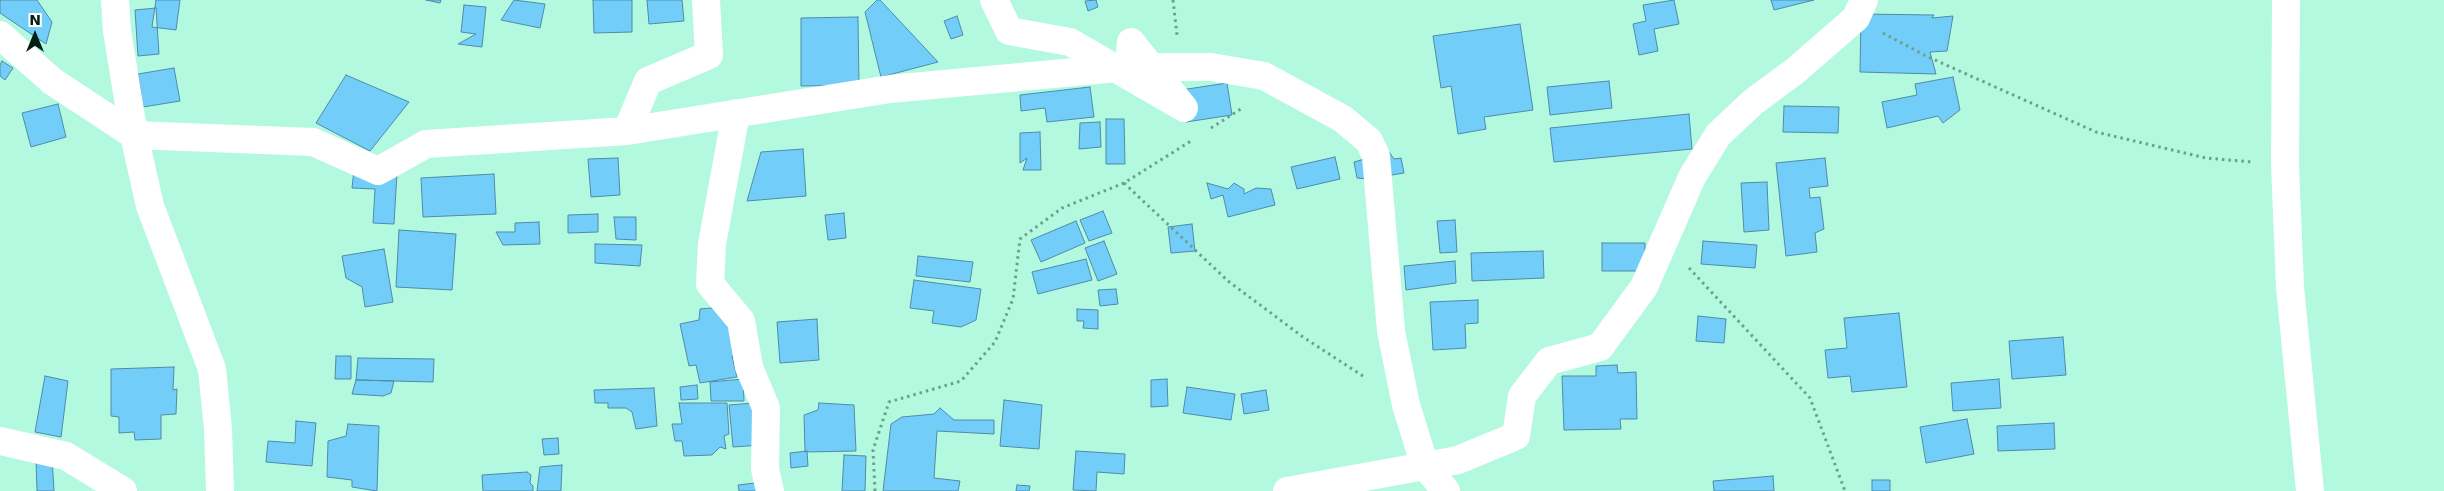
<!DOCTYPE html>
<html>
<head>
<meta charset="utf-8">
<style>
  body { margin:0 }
  #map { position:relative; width:2444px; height:491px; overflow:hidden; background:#b3f9df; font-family:"DejaVu Sans",sans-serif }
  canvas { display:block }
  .north { position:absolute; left:10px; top:10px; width:50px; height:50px; -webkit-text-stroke:4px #fff; paint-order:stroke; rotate:0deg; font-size:14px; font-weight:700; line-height:20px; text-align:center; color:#021f16 }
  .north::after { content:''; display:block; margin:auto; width:18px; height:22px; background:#021f16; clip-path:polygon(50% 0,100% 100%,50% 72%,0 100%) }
</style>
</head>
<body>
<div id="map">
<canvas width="2444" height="491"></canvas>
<div class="north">N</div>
</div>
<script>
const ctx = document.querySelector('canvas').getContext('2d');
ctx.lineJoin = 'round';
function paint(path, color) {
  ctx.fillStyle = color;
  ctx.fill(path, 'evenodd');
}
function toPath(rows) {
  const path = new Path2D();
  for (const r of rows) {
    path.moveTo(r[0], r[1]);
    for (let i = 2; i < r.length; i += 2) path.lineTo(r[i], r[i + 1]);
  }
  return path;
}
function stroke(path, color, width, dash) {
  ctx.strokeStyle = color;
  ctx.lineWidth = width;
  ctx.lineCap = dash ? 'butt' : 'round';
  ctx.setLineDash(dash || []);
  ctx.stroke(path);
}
const building = toPath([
  [0,0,37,0,52,22,46,44,0,13,0,0],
  [156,0,180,0,176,30,152,27,156,0],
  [426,0,441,0,440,3,426,0],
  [514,0,545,4,540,28,501,20,514,0],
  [593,0,632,0,632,32,594,33,593,0],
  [647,0,682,0,684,21,649,24,647,0],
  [877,0,880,0,938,62,881,77,865,12,877,0],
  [1096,0,1098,7,1088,11,1085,1,1096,0],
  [1674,0,1679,24,1654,29,1658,51,1639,55,1633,24,1646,21,1643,5,1674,0],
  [1771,0,1814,0,1774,10,1771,0],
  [464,5,486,7,482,47,458,44,476,34,461,32,464,5],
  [156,8,159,54,138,56,135,10,156,8],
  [1861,14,1934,15,1932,18,1953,16,1947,51,1930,52,1936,74,1860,72,1861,14],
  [957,16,963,35,951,39,944,21,957,16],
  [858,17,859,85,801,86,801,18,858,17],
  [1520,24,1533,110,1484,117,1486,129,1458,134,1451,86,1441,88,1433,36,1520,24],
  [2,61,13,68,5,80,0,76,0,65,2,61],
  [174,68,180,101,143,107,138,74,174,68],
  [346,75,409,102,370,151,316,123,346,75],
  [1953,77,1960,110,1943,123,1938,116,1887,128,1882,102,1917,95,1915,84,1953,77],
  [1609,81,1612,108,1550,115,1547,87,1609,81],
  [1227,83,1232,115,1186,122,1181,90,1227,83],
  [1090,87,1094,117,1047,122,1045,108,1021,111,1020,95,1090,87],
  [58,104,66,137,31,147,22,113,58,104],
  [1784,106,1839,107,1838,133,1783,132,1784,106],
  [1689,114,1692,149,1554,162,1550,128,1689,114],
  [1106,119,1124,119,1125,164,1106,164,1106,119],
  [1100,122,1101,147,1079,149,1080,123,1100,122],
  [1040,132,1041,170,1023,170,1027,158,1020,163,1020,133,1040,132],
  [803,149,806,196,747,201,761,152,803,149],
  [1389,152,1394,159,1401,158,1404,173,1368,179,1357,178,1354,162,1389,152],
  [1335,157,1340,179,1297,189,1291,167,1335,157],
  [618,158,620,195,591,197,588,159,618,158],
  [1825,158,1828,186,1809,188,1810,198,1820,197,1824,229,1815,233,1817,252,1786,256,1776,163,1825,158],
  [354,170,397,173,394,224,373,223,375,189,352,188,354,170],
  [494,174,496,214,423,217,421,178,494,174],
  [1767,182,1769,230,1744,232,1741,183,1767,182],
  [1207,183,1228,189,1234,183,1244,189,1244,194,1256,188,1271,189,1275,205,1228,217,1223,195,1211,199,1207,183],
  [1103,211,1112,233,1089,241,1080,220,1103,211],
  [844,213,846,238,828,240,825,215,844,213],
  [598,214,598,232,568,233,568,215,598,214],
  [614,217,636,217,636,240,616,239,614,217],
  [1455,220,1457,252,1440,253,1437,221,1455,220],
  [1076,221,1085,243,1041,262,1031,240,1076,221],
  [539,222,540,244,503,245,496,232,515,232,515,223,539,222],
  [1192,224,1195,251,1171,253,1168,227,1192,224],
  [399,230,456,234,452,290,396,287,399,230],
  [1104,241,1117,274,1098,281,1085,248,1104,241],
  [1703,241,1757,245,1755,268,1701,264,1703,241],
  [1602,243,1645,243,1645,271,1602,271,1602,243],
  [595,244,642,245,640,266,595,263,595,244],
  [384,249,393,302,365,307,362,287,346,278,342,256,384,249],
  [1543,251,1544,278,1472,281,1471,253,1543,251],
  [918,256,973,262,970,282,916,276,918,256],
  [1086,259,1092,280,1038,294,1032,272,1086,259],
  [1455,261,1456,283,1406,290,1404,266,1455,261],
  [914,280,981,289,976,320,961,327,932,323,934,311,910,308,914,280],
  [1116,289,1118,304,1100,306,1098,290,1116,289],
  [1478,300,1478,323,1465,324,1466,348,1433,350,1430,302,1478,300],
  [723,307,739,355,732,356,737,377,700,383,696,365,689,366,680,324,699,320,700,309,723,307],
  [1077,309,1098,310,1098,329,1083,328,1084,321,1077,321,1077,309],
  [1899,313,1907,387,1852,392,1850,376,1828,378,1825,350,1847,348,1844,318,1899,313],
  [1698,316,1726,319,1724,343,1696,341,1698,316],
  [817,319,819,360,780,363,777,322,817,319],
  [2063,337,2066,375,2012,379,2009,341,2063,337],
  [336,356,351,356,351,379,335,379,336,356],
  [358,358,434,359,433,382,356,380,358,358],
  [1617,365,1618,373,1636,372,1637,419,1620,419,1621,429,1564,430,1562,376,1596,376,1596,366,1617,365],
  [174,367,173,390,177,389,176,414,161,415,161,439,135,440,134,432,119,433,119,417,111,416,111,369,174,367],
  [45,376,68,381,61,437,35,432,45,376],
  [743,379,744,401,711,401,710,382,743,379],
  [1167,379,1168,406,1151,407,1151,380,1167,379],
  [1999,379,2001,408,1953,411,1951,383,1999,379],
  [356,380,360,380,394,381,391,393,383,396,352,394,356,380],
  [697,385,698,399,681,400,680,387,697,385],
  [1187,387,1235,394,1231,420,1183,413,1187,387],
  [654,388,657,426,636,429,632,412,626,408,608,408,608,403,595,403,594,390,654,388],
  [1266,390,1269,410,1244,414,1241,394,1266,390],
  [1004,400,1042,405,1039,449,1000,446,1004,400],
  [679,403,727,403,729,434,724,436,726,449,720,447,712,455,684,456,682,441,675,441,672,424,682,424,679,403],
  [754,403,761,445,733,447,729,405,754,403],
  [819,403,854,405,856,451,805,452,804,415,818,410,819,403],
  [940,408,954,420,994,420,994,434,937,431,934,478,960,481,958,491,883,491,891,424,902,417,934,414,940,408],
  [1967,419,1974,454,1926,463,1920,427,1967,419],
  [296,421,316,423,312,466,266,462,268,441,295,443,296,421],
  [2054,423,2055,449,1998,451,1997,426,2054,423],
  [348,424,379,426,377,491,352,487,352,480,327,477,328,441,346,436,348,424],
  [558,438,559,454,544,455,542,439,558,438],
  [807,451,808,466,791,468,790,453,807,451],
  [1076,451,1125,454,1124,474,1097,472,1096,491,1073,490,1076,451],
  [844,455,866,456,865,491,842,491,844,455],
  [52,457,54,491,37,491,36,459,52,457],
  [562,465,561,491,537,491,540,467,562,465],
  [527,472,531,475,530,483,533,486,533,491,483,491,482,475,527,472],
  [1773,476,1774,491,1714,491,1713,481,1773,476],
  [1872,480,1890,480,1890,491,1872,491,1872,480],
  [755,483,757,491,739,491,738,485,755,483],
  [1017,485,1030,486,1029,491,1016,491,1017,485]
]);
paint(building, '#72cef9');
stroke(building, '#4e8ba8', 1);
stroke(toPath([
  [1173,0,1177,35],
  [1883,33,1926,56,2096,132,2206,158,2252,162],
  [1211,128,1244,107],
  [1124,183,1228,281,1303,337,1366,378],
  [1689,268,1810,398,1845,491],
  [875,491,873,450,889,402,961,381,995,342,1013,299,1020,239,1062,208,1124,183,1191,141]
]), '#6ba08d', 3, [2.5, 4]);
stroke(toPath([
  [115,0,117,31,134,135,150,206,212,369,218,429,220,491],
  [994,0,1009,31,1070,42,1184,108,1131,42,1129,67],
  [2286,0,2285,165,2290,287,2310,491],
  [0,35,52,81,134,135,313,142,378,171,426,144,627,131,890,89,1129,67,1211,67,1264,76,1343,119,1369,141,1376,156,1391,331,1406,405,1425,466,1446,491],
  [736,113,712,244,710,284,741,321,749,367,766,408,765,469,770,491],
  [627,131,648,81,709,55,706,0],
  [0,441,66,456,123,491],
  [1287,491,1458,460,1516,436,1522,396,1549,361,1600,347,1644,287,1692,177,1718,135,1753,102,1795,71,1856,18,1864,0]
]), '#fff', 28);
</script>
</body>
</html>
